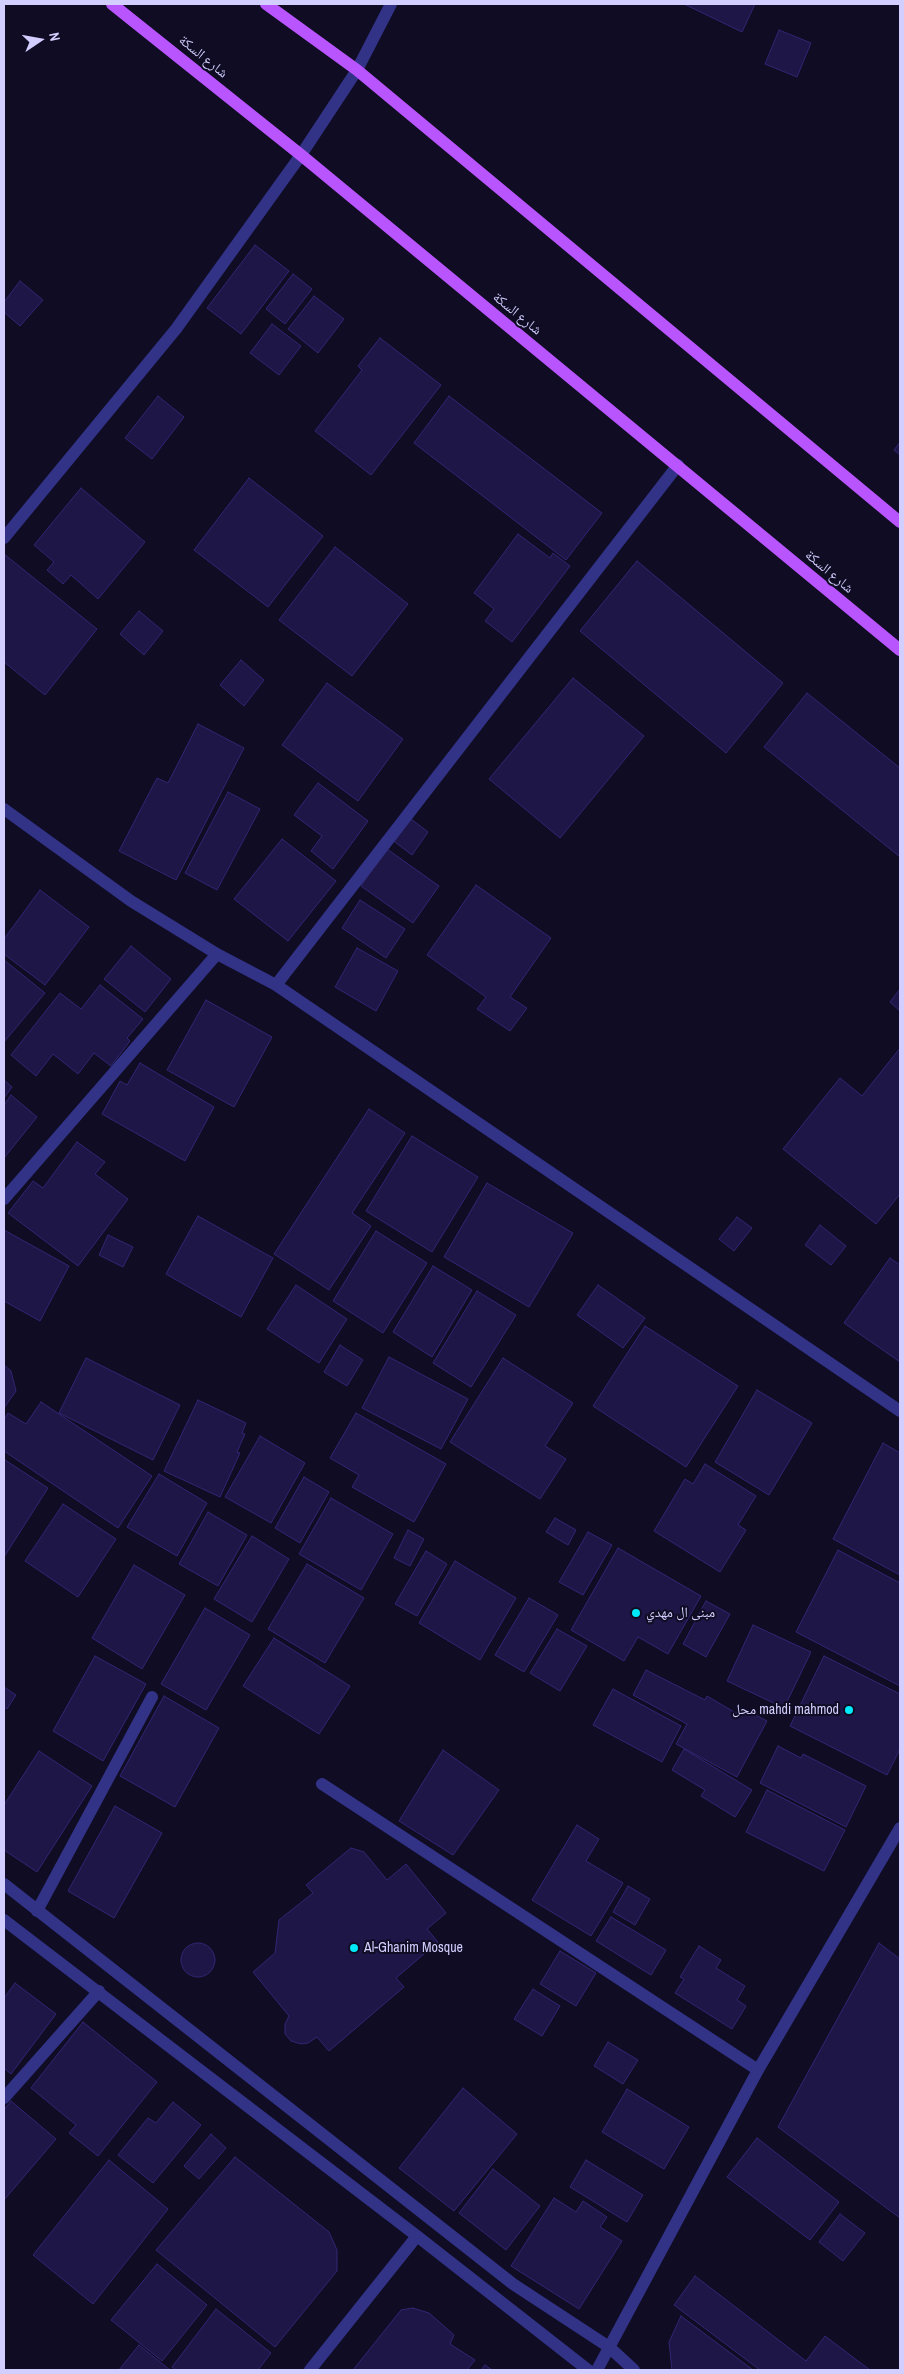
<!DOCTYPE html>
<html>
<head>
<meta charset="utf-8">
<style>
  body { margin:0 }
  #map { position:relative; width:904px; height:2374px; overflow:hidden; background:#0f0c23; font-family:"Archivo Narrow",sans-serif }
  canvas { display:block }
  .frame { position:absolute; inset:0; border:5px solid #d2ceff; pointer-events:none }
  .north { position:absolute; left:15px; top:15px; width:50px; height:50px; -webkit-text-stroke:4px #0f0c23; paint-order:stroke; rotate:78deg; font-size:14px; font-weight:700; line-height:20px; text-align:center; color:#d2ceff }
  .north::after { content:''; display:block; margin:auto; width:18px; height:22px; background:#d2ceff; clip-path:polygon(50% 0,100% 100%,50% 72%,0 100%) }
</style>
</head>
<body>
<div id="map">
<canvas width="904" height="2374"></canvas>
<div class="frame"></div>
<div class="north">N</div>
</div>
<script>
const ctx = document.querySelector('canvas').getContext('2d');
ctx.lineJoin = 'round';
function paint(path, color) {
  ctx.fillStyle = color;
  ctx.fill(path, 'evenodd');
}
function toPath(rows) {
  const path = new Path2D();
  for (const r of rows) {
    if (r.length === 3) {
      path.moveTo(r[0] + r[2], r[1]);
      path.arc(r[0], r[1], r[2], 0, 2 * Math.PI);
      continue;
    }
    path.moveTo(r[0], r[1]);
    for (let i = 2; i < r.length; i += 2) path.lineTo(r[i], r[i + 1]);
  }
  return path;
}
function stroke(path, color, width, dash) {
  ctx.strokeStyle = color;
  ctx.lineWidth = width;
  ctx.lineCap = dash ? 'butt' : 'round';
  ctx.setLineDash(dash || []);
  ctx.stroke(path);
}
function write(font, color, halo, rows, align = 'center') {
  ctx.font = font + ' "Archivo Narrow","Noto Naskh Arabic",sans-serif';
  ctx.lineWidth = 4;
  ctx.setLineDash([]);
  ctx.textBaseline = 'middle';
  ctx.strokeStyle = halo;
  ctx.fillStyle = color;
  for (const [text, x, y, turn = 0] of rows) {
    ctx.save();
    ctx.translate(x, y);
    ctx.rotate((+turn || 0) * Math.PI / 180);
    ctx.textAlign = isNaN(turn) ? turn : align;
    if (halo) ctx.strokeText(text, 0, 0);
    ctx.fillText(text, 0, 0);
    ctx.restore();
  }
}
const building = toPath([
  [684,4,755,4,742,32,684,4],
  [779,30,811,43,797,77,765,64,779,30],
  [255,245,289,271,241,334,207,308,255,245],
  [293,274,312,289,285,324,266,309,293,274],
  [20,281,43,300,20,326,4,312,4,302,20,281],
  [314,296,344,319,318,353,288,329,314,296],
  [272,324,301,346,279,375,250,353,272,324],
  [380,338,441,385,371,475,315,431,362,370,358,366,380,338],
  [158,396,184,417,152,459,125,438,158,396],
  [449,396,602,513,566,560,414,443,449,396],
  [900,442,900,455,894,450,900,442],
  [249,478,323,536,268,607,194,550,249,478],
  [81,488,145,542,98,599,71,575,63,584,47,570,54,562,34,545,81,488],
  [518,534,550,558,553,553,570,566,512,642,485,621,494,609,474,593,518,534],
  [335,547,408,604,352,676,279,620,335,547],
  [4,554,97,629,45,695,4,662,4,554],
  [637,561,783,683,726,753,580,631,637,561],
  [139,611,163,631,144,655,120,634,139,611],
  [241,660,264,680,244,706,220,685,241,660],
  [573,678,644,736,560,838,489,779,573,678],
  [327,683,403,739,358,801,282,745,327,683],
  [807,693,900,768,900,857,764,747,807,693],
  [198,724,244,748,176,880,119,851,157,778,168,783,198,724],
  [318,783,368,821,333,869,311,851,322,836,294,815,318,783],
  [228,792,260,809,217,890,185,873,228,792],
  [407,816,428,832,412,855,391,839,407,816],
  [282,839,336,881,288,941,234,899,282,839],
  [387,849,439,886,413,923,361,886,387,849],
  [476,885,551,938,510,997,527,1008,510,1031,477,1009,486,997,427,955,476,885],
  [40,890,89,927,45,985,4,954,4,939,40,890],
  [360,900,405,929,386,958,342,928,360,900],
  [131,946,171,979,145,1012,104,979,131,946],
  [357,948,398,971,376,1011,335,987,357,948],
  [4,960,45,993,4,1042,4,960],
  [100,985,143,1019,127,1038,130,1041,111,1066,94,1053,78,1074,53,1054,36,1076,11,1055,60,993,81,1009,100,985],
  [900,989,900,1011,890,1002,900,989],
  [206,1000,272,1037,234,1107,167,1070,206,1000],
  [900,1048,900,1194,876,1224,783,1149,840,1078,862,1096,900,1048],
  [140,1063,214,1107,185,1161,102,1114,120,1081,127,1085,140,1063],
  [4,1080,12,1087,4,1098,4,1080],
  [11,1095,37,1117,4,1158,4,1105,11,1095],
  [369,1109,405,1133,352,1213,371,1226,329,1290,274,1254,369,1109],
  [412,1136,478,1177,432,1252,366,1211,412,1136],
  [77,1142,105,1162,95,1174,128,1199,78,1266,8,1213,33,1181,43,1188,77,1142],
  [487,1183,573,1233,529,1307,444,1257,487,1183],
  [198,1216,273,1258,241,1317,166,1274,198,1216],
  [737,1217,752,1228,734,1251,719,1239,737,1217],
  [820,1225,846,1246,831,1265,805,1245,820,1225],
  [4,1230,69,1266,40,1321,4,1301,4,1230],
  [376,1231,427,1263,383,1333,333,1301,376,1231],
  [108,1235,133,1247,123,1267,99,1255,108,1235],
  [890,1258,900,1265,900,1362,844,1323,890,1258],
  [433,1266,472,1290,432,1357,393,1332,433,1266],
  [296,1285,347,1319,319,1363,267,1329,296,1285],
  [598,1285,645,1318,623,1348,577,1315,598,1285],
  [477,1291,516,1315,471,1387,433,1363,477,1291],
  [645,1326,738,1386,686,1467,593,1406,645,1326],
  [340,1345,363,1360,347,1386,324,1372,340,1345],
  [389,1357,468,1399,441,1449,362,1408,389,1357],
  [86,1358,180,1405,153,1460,59,1413,86,1358],
  [503,1358,573,1403,545,1446,566,1459,540,1499,450,1442,503,1358],
  [4,1365,11,1371,16,1391,4,1408,4,1365],
  [757,1390,812,1423,769,1495,715,1462,757,1390],
  [198,1400,246,1423,242,1433,245,1434,237,1452,240,1453,220,1497,164,1471,198,1400],
  [41,1402,152,1476,118,1528,4,1451,4,1420,8,1413,26,1424,41,1402],
  [356,1413,446,1464,414,1522,352,1487,359,1475,330,1458,356,1413],
  [260,1436,305,1463,271,1523,225,1497,260,1436],
  [883,1443,900,1453,900,1575,833,1539,883,1443],
  [5,1460,48,1488,4,1557,4,1463,5,1460],
  [705,1464,756,1496,738,1525,746,1530,720,1572,654,1531,685,1479,693,1484,705,1464],
  [159,1474,207,1503,177,1556,127,1527,159,1474],
  [304,1477,329,1492,300,1543,275,1528,304,1477],
  [331,1498,393,1534,361,1590,299,1554,331,1498],
  [63,1504,116,1539,78,1597,25,1561,63,1504],
  [208,1512,247,1535,218,1586,179,1564,208,1512],
  [555,1518,576,1530,568,1545,546,1532,555,1518],
  [408,1530,424,1539,410,1566,394,1558,408,1530],
  [588,1532,612,1545,583,1595,559,1582,588,1532],
  [252,1536,289,1559,252,1622,214,1599,252,1536],
  [618,1548,701,1596,668,1654,638,1637,624,1661,571,1630,618,1548],
  [838,1550,900,1583,900,1686,796,1632,838,1550],
  [426,1551,447,1564,417,1616,395,1604,426,1551],
  [455,1561,516,1598,480,1660,419,1623,455,1561],
  [307,1564,364,1598,325,1663,268,1629,307,1564],
  [134,1565,185,1595,142,1669,92,1638,134,1565],
  [529,1598,558,1615,524,1672,495,1655,529,1598],
  [706,1601,730,1614,706,1657,683,1644,706,1601],
  [205,1608,250,1635,206,1710,161,1684,205,1608],
  [753,1625,811,1652,784,1708,727,1681,753,1625],
  [557,1629,587,1646,560,1691,530,1673,557,1629],
  [274,1638,350,1686,319,1734,243,1686,274,1638],
  [95,1656,146,1684,103,1761,53,1731,95,1656],
  [824,1656,900,1694,900,1749,887,1775,790,1726,824,1656],
  [646,1670,705,1700,707,1696,736,1713,740,1707,767,1721,737,1777,676,1744,687,1724,633,1695,646,1670],
  [4,1687,16,1695,7,1709,4,1707,4,1687],
  [613,1689,681,1726,662,1762,593,1725,613,1689],
  [164,1696,219,1728,175,1807,120,1776,164,1696],
  [778,1746,801,1758,803,1754,866,1786,846,1827,760,1783,778,1746],
  [684,1749,752,1790,735,1817,701,1796,705,1790,672,1770,684,1749],
  [443,1750,499,1790,453,1855,399,1821,443,1750],
  [39,1751,92,1786,37,1872,4,1850,4,1805,39,1751],
  [767,1790,845,1830,824,1871,746,1832,767,1790],
  [115,1806,162,1833,114,1918,68,1891,115,1806],
  [577,1825,599,1839,586,1861,623,1883,591,1936,532,1900,577,1825],
  [351,1848,364,1852,387,1880,406,1864,446,1913,427,1929,438,1942,396,1978,404,1987,329,2051,317,2037,308,2043,301,2044,291,2041,285,2034,285,2024,289,2016,253,1972,275,1953,279,1920,313,1893,306,1885,351,1848],
  [628,1886,650,1899,635,1925,613,1912,628,1886],
  [611,1917,666,1950,651,1975,596,1941,611,1917],
  [198,1960,17],
  [879,1943,900,1959,900,2218,778,2127,879,1943],
  [699,1946,721,1960,716,1968,745,1986,737,2000,746,2006,732,2029,675,1993,684,1979,680,1977,699,1946],
  [560,1951,596,1973,576,2006,540,1984,560,1951],
  [15,1983,56,2014,11,2074,4,2068,4,1998,15,1983],
  [533,1989,560,2006,542,2036,514,2019,533,1989],
  [83,2022,157,2082,98,2156,69,2133,76,2125,31,2088,83,2022],
  [608,2042,638,2060,623,2084,594,2066,608,2042],
  [463,2088,517,2134,454,2211,399,2168,463,2088],
  [627,2089,689,2127,664,2169,602,2132,627,2089],
  [11,2101,56,2139,4,2200,4,2110,11,2101],
  [173,2102,201,2125,153,2183,118,2155,148,2118,156,2123,173,2102],
  [211,2134,226,2148,199,2179,184,2166,211,2134],
  [757,2138,839,2202,810,2240,727,2177,757,2138],
  [235,2157,329,2232,337,2250,337,2271,275,2347,156,2250,235,2157],
  [109,2160,168,2209,93,2304,33,2255,109,2160],
  [586,2160,643,2195,627,2222,570,2187,586,2160],
  [493,2169,540,2206,506,2250,459,2213,493,2169],
  [554,2198,576,2212,583,2201,607,2217,600,2227,622,2241,579,2309,511,2266,554,2198],
  [840,2214,865,2233,843,2261,819,2242,840,2214],
  [157,2264,207,2305,162,2361,111,2320,157,2264],
  [695,2276,806,2361,825,2336,870,2370,760,2370,674,2305,695,2276],
  [413,2308,429,2313,454,2335,450,2344,475,2360,467,2370,353,2370,401,2310,413,2308],
  [216,2309,271,2353,258,2370,176,2370,172,2367,216,2309],
  [681,2316,753,2370,672,2370,669,2342,681,2316],
  [139,2345,170,2370,119,2370,139,2345],
  [485,2365,492,2370,481,2370,485,2365]
]);
paint(building, '#1e1646');
stroke(building, '#322674', 1);
stroke(toPath([
  [4,538,176,329,301,155,357,70,391,4],
  [4,809,131,901,217,954,276,985,900,1411],
  [276,985,678,465],
  [4,1199,217,954],
  [322,1784,758,2070],
  [4,1884,513,2284,609,2347,634,2370],
  [37,1911,152,1697],
  [4,1920,417,2236,588,2370],
  [4,2098,99,1991],
  [310,2370,417,2236],
  [597,2370,758,2070,900,1828]
]), '#323287', 12);
stroke(toPath([
  [112,4,301,155,900,650],
  [266,4,357,70,900,522]
]), '#b955ff', 12);
for (const [x, y, r, color] of [
  [636,1613,5,"#00e9f9"],
  [849,1710,5,"#00e9f9"],
  [354,1948,5,"#00e9f9"]
]) {
  const dot = new Path2D();
  dot.arc(x, y, r, 0, 2 * Math.PI);
  ctx.fillStyle = color;
  ctx.fill(dot);
  stroke(dot, '#0f0c23', 2);
}
write('14px', '#d2ceff', '#0f0c23', [
  ["شارع السكة",203,57,39],
  ["شارع السكة",517,314,39],
  ["شارع السكة",829,572,40]
]);
write('14px', '#d2ceff', '#0f0c23', [
  ["مبنى ال مهدي",646,1613],
  ["محل mahdi mahmod",839,1710,"right"],
  ["Al-Ghanim Mosque",364,1948]
], 'left');
</script>
</body>
</html>
